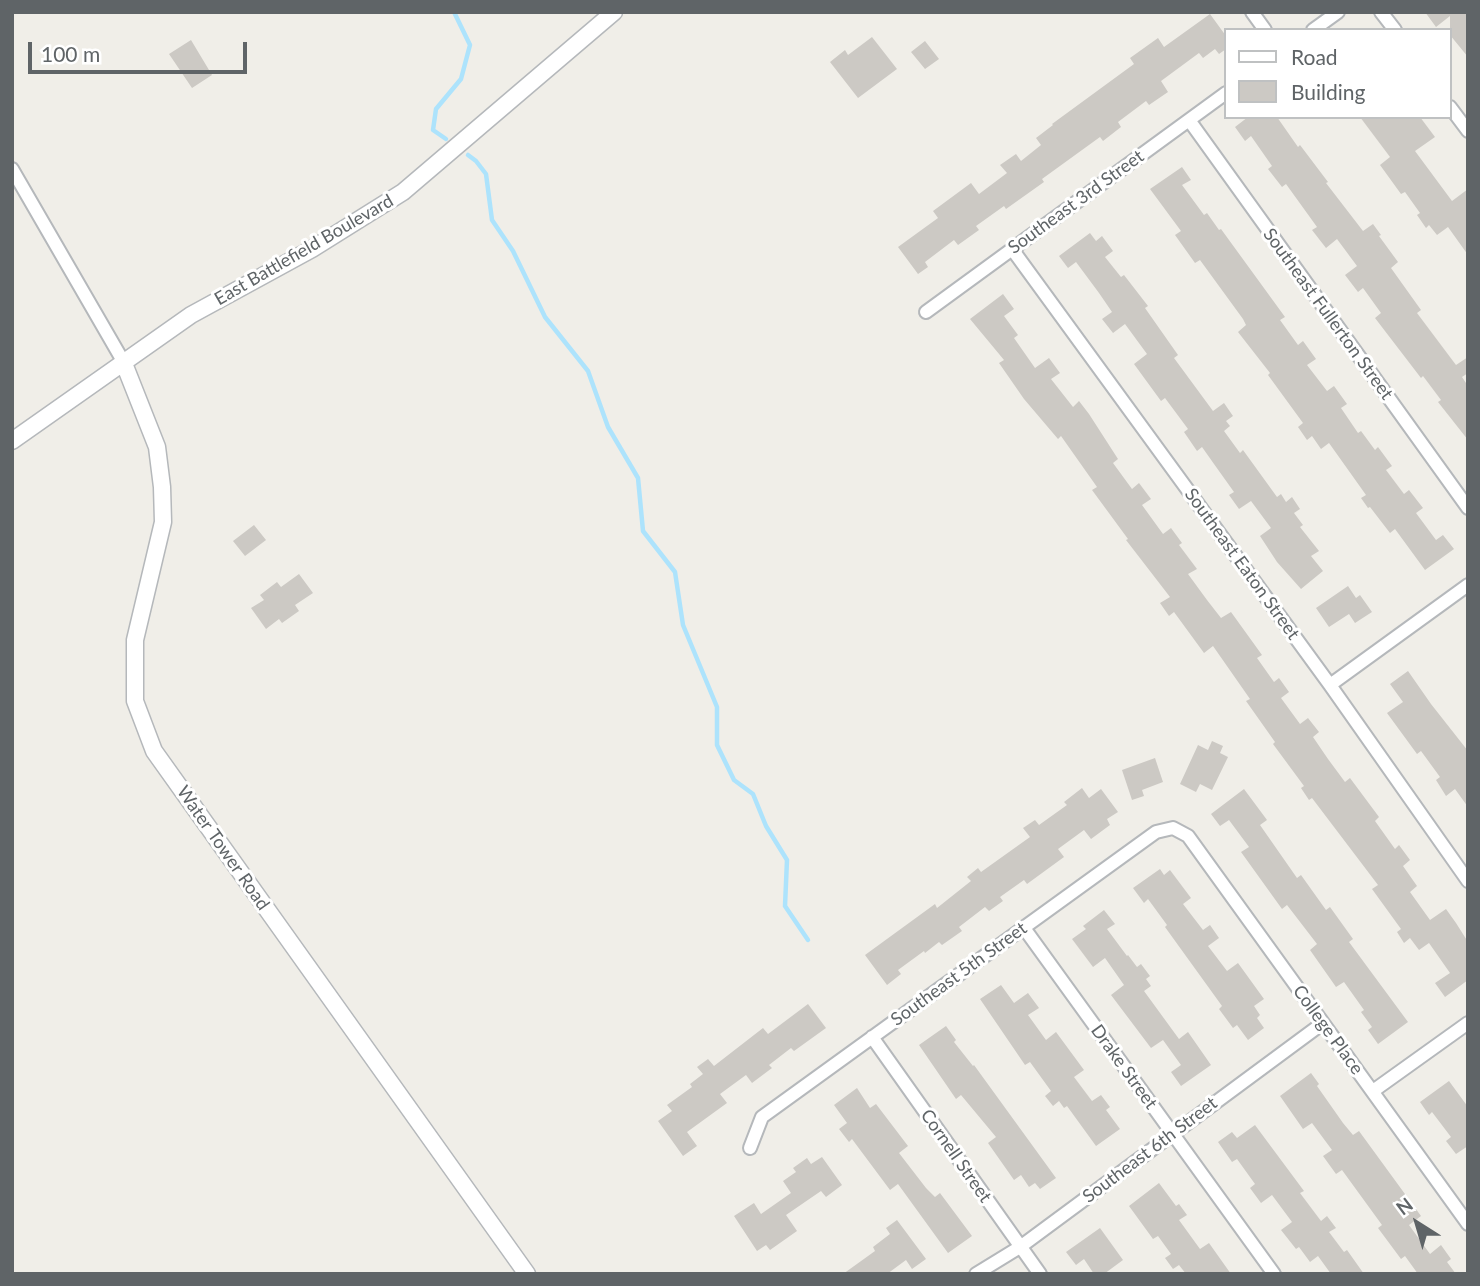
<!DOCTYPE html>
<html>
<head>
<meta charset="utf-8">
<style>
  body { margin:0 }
  #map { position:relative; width:1480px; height:1286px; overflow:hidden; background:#f0eee8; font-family:Lato,sans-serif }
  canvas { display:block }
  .frame { position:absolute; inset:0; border:14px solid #5f6467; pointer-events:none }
  .legend { position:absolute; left:1224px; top:28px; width:228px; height:91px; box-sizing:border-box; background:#fff; border:2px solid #bfc1c2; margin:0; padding:9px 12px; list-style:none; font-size:21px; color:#5f6467 }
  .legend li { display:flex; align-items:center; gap:14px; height:35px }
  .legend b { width:35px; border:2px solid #bfc1c2 }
  .north { position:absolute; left:1382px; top:1188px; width:70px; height:70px; -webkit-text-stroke:5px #fff; paint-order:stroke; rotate:323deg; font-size:19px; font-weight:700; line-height:28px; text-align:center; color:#5f6467 }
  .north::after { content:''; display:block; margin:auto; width:24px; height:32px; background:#5f6467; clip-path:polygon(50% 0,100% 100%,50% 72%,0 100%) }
  .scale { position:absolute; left:28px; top:42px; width:219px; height:32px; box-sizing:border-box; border:4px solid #5f6467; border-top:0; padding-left:9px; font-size:21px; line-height:24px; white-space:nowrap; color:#5f6467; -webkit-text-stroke:5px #fff; paint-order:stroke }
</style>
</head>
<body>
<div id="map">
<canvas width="1480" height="1286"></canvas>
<div class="frame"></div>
<ul class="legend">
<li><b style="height:9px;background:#fff"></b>Road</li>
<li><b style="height:19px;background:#ccc9c4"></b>Building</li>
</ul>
<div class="north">N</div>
<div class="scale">100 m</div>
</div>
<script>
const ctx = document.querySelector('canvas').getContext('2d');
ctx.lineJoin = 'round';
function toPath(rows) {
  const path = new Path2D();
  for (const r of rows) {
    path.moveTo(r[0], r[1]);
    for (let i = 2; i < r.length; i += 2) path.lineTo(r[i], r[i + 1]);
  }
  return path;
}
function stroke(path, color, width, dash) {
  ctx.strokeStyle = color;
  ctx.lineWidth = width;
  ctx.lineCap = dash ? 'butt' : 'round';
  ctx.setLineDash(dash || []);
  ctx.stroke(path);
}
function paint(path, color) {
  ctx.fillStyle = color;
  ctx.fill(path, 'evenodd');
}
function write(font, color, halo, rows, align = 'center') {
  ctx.font = font + ' Lato,sans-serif';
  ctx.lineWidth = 6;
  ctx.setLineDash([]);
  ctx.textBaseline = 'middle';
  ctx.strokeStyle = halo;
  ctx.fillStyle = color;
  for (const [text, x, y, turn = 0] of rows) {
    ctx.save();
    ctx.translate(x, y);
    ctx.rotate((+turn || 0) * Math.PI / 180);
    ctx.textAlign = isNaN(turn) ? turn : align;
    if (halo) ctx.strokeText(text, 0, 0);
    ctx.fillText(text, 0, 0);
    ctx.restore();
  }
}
stroke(toPath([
  [446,139,433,130,436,109,461,79,470,45,454,12],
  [468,155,476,161,486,174,492,220,513,251,545,317,588,371,608,427,638,478,643,531,675,572,683,625,717,707,717,745,734,780,753,794,766,826,787,860,785,906,808,940]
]), '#ade3fc', 4.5);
paint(toPath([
  [1425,12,1468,12,1468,57,1450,35,1450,16,1436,27],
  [1210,14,1226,36,1226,49,1219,54,1215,49,1203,58,1199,53,1161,81,1168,92,1149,105,1146,101,1118,122,1121,127,1103,141,1100,137,1042,179,1044,182,1006,209,1004,206,976,226,979,230,958,245,954,240,925,262,928,267,918,274,898,247,938,218,933,211,971,183,979,194,1007,173,1000,165,1016,154,1021,161,1041,145,1036,138,1053,125,1052,124,1134,64,1130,58,1158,38,1164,47],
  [872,37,897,69,858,98,830,62,845,50,848,55],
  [191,40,212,75,192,88,169,54],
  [925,41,939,59,925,69,911,52],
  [1248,117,1277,117,1298,147,1300,145,1328,182,1326,183,1363,231,1373,224,1381,235,1379,236,1398,262,1391,268,1421,310,1417,313,1456,365,1468,357,1468,373,1462,377,1468,386,1468,440,1438,402,1441,400,1423,376,1421,378,1375,318,1381,313,1363,288,1358,292,1345,275,1357,266,1337,239,1326,248,1312,230,1317,227,1286,184,1282,187,1268,169,1272,166,1251,136,1245,141,1235,127],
  [1360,117,1420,117,1435,137,1415,151,1452,201,1468,189,1468,255,1448,227,1437,235,1429,225,1426,228,1417,215,1420,213,1405,192,1401,194,1380,165,1390,157],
  [1182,167,1191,180,1182,185,1204,215,1207,213,1219,230,1221,229,1285,317,1280,320,1298,345,1303,341,1316,359,1307,365,1327,391,1334,386,1347,404,1341,408,1358,433,1361,431,1375,450,1378,447,1392,466,1386,470,1404,494,1409,490,1423,508,1416,513,1436,540,1443,535,1454,549,1425,570,1395,529,1390,533,1370,507,1368,508,1361,498,1366,495,1329,443,1321,449,1312,436,1307,440,1298,427,1303,423,1268,375,1270,373,1238,332,1246,325,1243,319,1200,260,1195,263,1175,235,1181,231,1150,189],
  [1090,233,1096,241,1102,236,1113,251,1105,257,1121,277,1124,275,1148,306,1145,308,1178,355,1174,358,1213,411,1224,403,1233,416,1226,421,1230,426,1224,431,1240,453,1243,450,1277,497,1281,494,1286,502,1292,497,1300,509,1294,513,1303,525,1300,527,1319,551,1311,556,1323,571,1301,589,1277,562,1260,536,1271,528,1251,501,1239,509,1229,495,1234,492,1214,464,1202,447,1197,451,1184,432,1188,429,1165,398,1161,401,1134,364,1147,354,1125,324,1113,333,1102,319,1112,312,1099,293,1076,262,1068,268,1059,256],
  [1003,294,1014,309,1004,316,1018,335,1014,338,1035,368,1049,358,1060,373,1051,379,1073,407,1079,401,1089,414,1118,459,1113,463,1132,489,1139,483,1151,499,1142,505,1163,534,1171,528,1182,543,1179,545,1197,569,1188,574,1207,600,1221,618,1231,612,1262,655,1257,658,1274,682,1279,678,1289,692,1281,698,1300,724,1308,718,1319,732,1313,737,1328,759,1345,782,1350,778,1379,817,1375,821,1395,849,1399,845,1410,860,1403,866,1417,886,1410,892,1430,920,1446,909,1456,923,1468,942,1468,980,1445,997,1435,983,1450,973,1429,943,1419,950,1410,938,1404,943,1397,932,1401,929,1372,889,1378,885,1312,798,1309,800,1301,788,1304,786,1273,744,1275,742,1246,701,1250,699,1213,646,1204,653,1174,612,1169,616,1160,603,1170,597,1126,540,1128,539,1092,490,1097,487,1061,436,1058,439,1024,399,999,363,1004,360,970,319],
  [254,525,266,540,245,556,233,541],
  [299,574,313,593,295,605,299,611,282,623,279,619,266,629,251,608,264,600,260,595,277,582,281,587],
  [1348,586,1356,598,1360,595,1372,612,1355,623,1349,614,1329,627,1316,608],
  [1408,671,1431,704,1468,751,1468,807,1455,789,1446,796,1436,780,1440,777,1421,751,1417,754,1387,713,1403,702,1390,684],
  [1212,741,1223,746,1220,753,1228,757,1212,790,1200,784,1196,792,1180,784,1198,745,1208,750],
  [1155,758,1163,782,1142,790,1144,796,1132,800,1122,770],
  [1082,788,1089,798,1101,789,1118,812,1107,819,1110,825,1091,839,1084,830,1058,849,1064,857,1027,884,1024,880,1000,897,1003,901,989,911,985,907,959,927,962,931,942,945,939,942,925,953,924,951,898,970,901,974,887,985,865,955,935,904,937,908,971,881,967,877,978,868,981,872,1030,837,1023,828,1035,820,1039,825,1067,805,1064,802],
  [1244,789,1267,820,1260,825,1297,878,1301,875,1326,910,1330,907,1353,939,1349,942,1408,1022,1378,1044,1368,1030,1372,1027,1361,1012,1364,1010,1344,982,1336,987,1310,950,1317,944,1287,905,1282,909,1241,852,1249,847,1229,820,1220,826,1211,814],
  [1160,869,1164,875,1170,870,1191,898,1183,904,1203,930,1210,925,1219,938,1208,946,1227,971,1238,963,1264,999,1254,1006,1260,1015,1257,1018,1264,1028,1248,1040,1237,1025,1233,1028,1219,1009,1222,1006,1165,927,1167,925,1148,899,1144,903,1133,888],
  [1104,910,1115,924,1107,929,1127,956,1128,955,1137,967,1141,964,1150,976,1146,979,1151,986,1144,991,1179,1039,1188,1032,1211,1065,1181,1086,1171,1072,1181,1065,1163,1040,1151,1048,1111,995,1124,985,1105,958,1093,967,1072,939,1086,929,1083,926],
  [1001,985,1014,1003,1028,993,1039,1008,1028,1015,1046,1040,1056,1032,1084,1070,1074,1077,1092,1101,1101,1095,1110,1107,1106,1110,1120,1129,1096,1146,1067,1106,1064,1108,1059,1101,1053,1106,1045,1096,1051,1091,1030,1062,1025,1065,980,999],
  [808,1004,826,1028,794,1051,791,1048,769,1065,772,1068,752,1083,746,1075,720,1094,727,1103,687,1132,697,1146,683,1156,658,1121,672,1111,667,1105,692,1087,690,1084,703,1074,697,1067,708,1059,714,1066,763,1028,768,1034],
  [946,1026,956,1040,954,1042,973,1066,974,1065,1056,1178,1040,1189,1035,1183,1029,1187,1021,1175,1014,1180,988,1143,996,1137,961,1095,956,1099,919,1045],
  [1311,1073,1319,1084,1317,1086,1343,1123,1353,1135,1359,1131,1421,1216,1409,1225,1430,1254,1441,1245,1451,1259,1447,1262,1456,1274,1418,1274,1405,1256,1401,1259,1378,1228,1382,1225,1342,1170,1336,1174,1323,1156,1332,1150,1312,1123,1303,1129,1280,1096],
  [1449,1081,1468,1107,1468,1146,1456,1154,1446,1141,1451,1137,1432,1112,1429,1115,1420,1102],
  [857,1088,870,1108,876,1104,908,1146,899,1153,926,1188,935,1197,940,1193,972,1236,948,1253,898,1184,890,1190,852,1139,849,1142,839,1129,847,1123,834,1105],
  [1255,1125,1304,1191,1300,1193,1321,1221,1327,1216,1336,1228,1329,1232,1344,1252,1347,1250,1364,1274,1331,1274,1318,1256,1310,1262,1299,1247,1296,1249,1281,1230,1292,1222,1272,1195,1261,1203,1250,1188,1255,1184,1237,1159,1232,1162,1218,1142,1232,1132,1237,1138],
  [822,1157,842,1185,826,1197,821,1191,786,1215,797,1231,770,1250,766,1245,757,1251,734,1216,754,1203,761,1214,791,1193,783,1181,796,1172,793,1168,807,1158,811,1164],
  [1159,1183,1176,1206,1179,1204,1187,1215,1179,1220,1200,1249,1209,1243,1231,1274,1186,1274,1179,1265,1173,1269,1165,1258,1171,1254,1158,1236,1153,1239,1129,1206],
  [897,1220,926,1259,912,1269,906,1260,887,1274,843,1274,875,1251,873,1247,890,1234,886,1228],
  [1100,1228,1123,1260,1104,1274,1094,1274,1084,1259,1076,1265,1066,1252]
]), '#ccc9c4');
const minor = toPath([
  [1252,12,1265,30],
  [1381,12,1395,30],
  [1313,30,1338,12],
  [1450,107,1468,131],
  [1189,120,1468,508],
  [12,169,123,361],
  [1012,249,1330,685,1468,881],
  [926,312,1226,93],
  [1330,685,1468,585],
  [1024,928,1274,1274],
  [872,1037,1040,1274],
  [1373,1091,1468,1023],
  [750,1148,762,1117,1156,832,1173,828,1188,836,1468,1224],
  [976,1274,1020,1247,1323,1023]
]);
const tertiary = toPath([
  [123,361,157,447,162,487,163,522,135,640,135,701,154,751,527,1274],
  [12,441,191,315,312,249,403,192,614,12]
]);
stroke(minor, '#b5b8bb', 16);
stroke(tertiary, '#b5b8bb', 19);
stroke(minor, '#fff', 12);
stroke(tertiary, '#fff', 16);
write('18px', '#5f6467', '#fff', [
  ["Southeast 3rd Street",1076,202,-36],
  ["East Battlefield Boulevard",304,250,-30],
  ["Southeast Fullerton Street",1328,314,54],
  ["Southeast Eaton Street",1242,564,54],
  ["Water Tower Road",223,848,55],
  ["Southeast 5th Street",959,974,-36],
  ["College Place",1328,1030,54],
  ["Drake Street",1124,1067,54],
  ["Southeast 6th Street",1150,1150,-37],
  ["Cornell Street",956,1156,55]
]);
</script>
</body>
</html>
